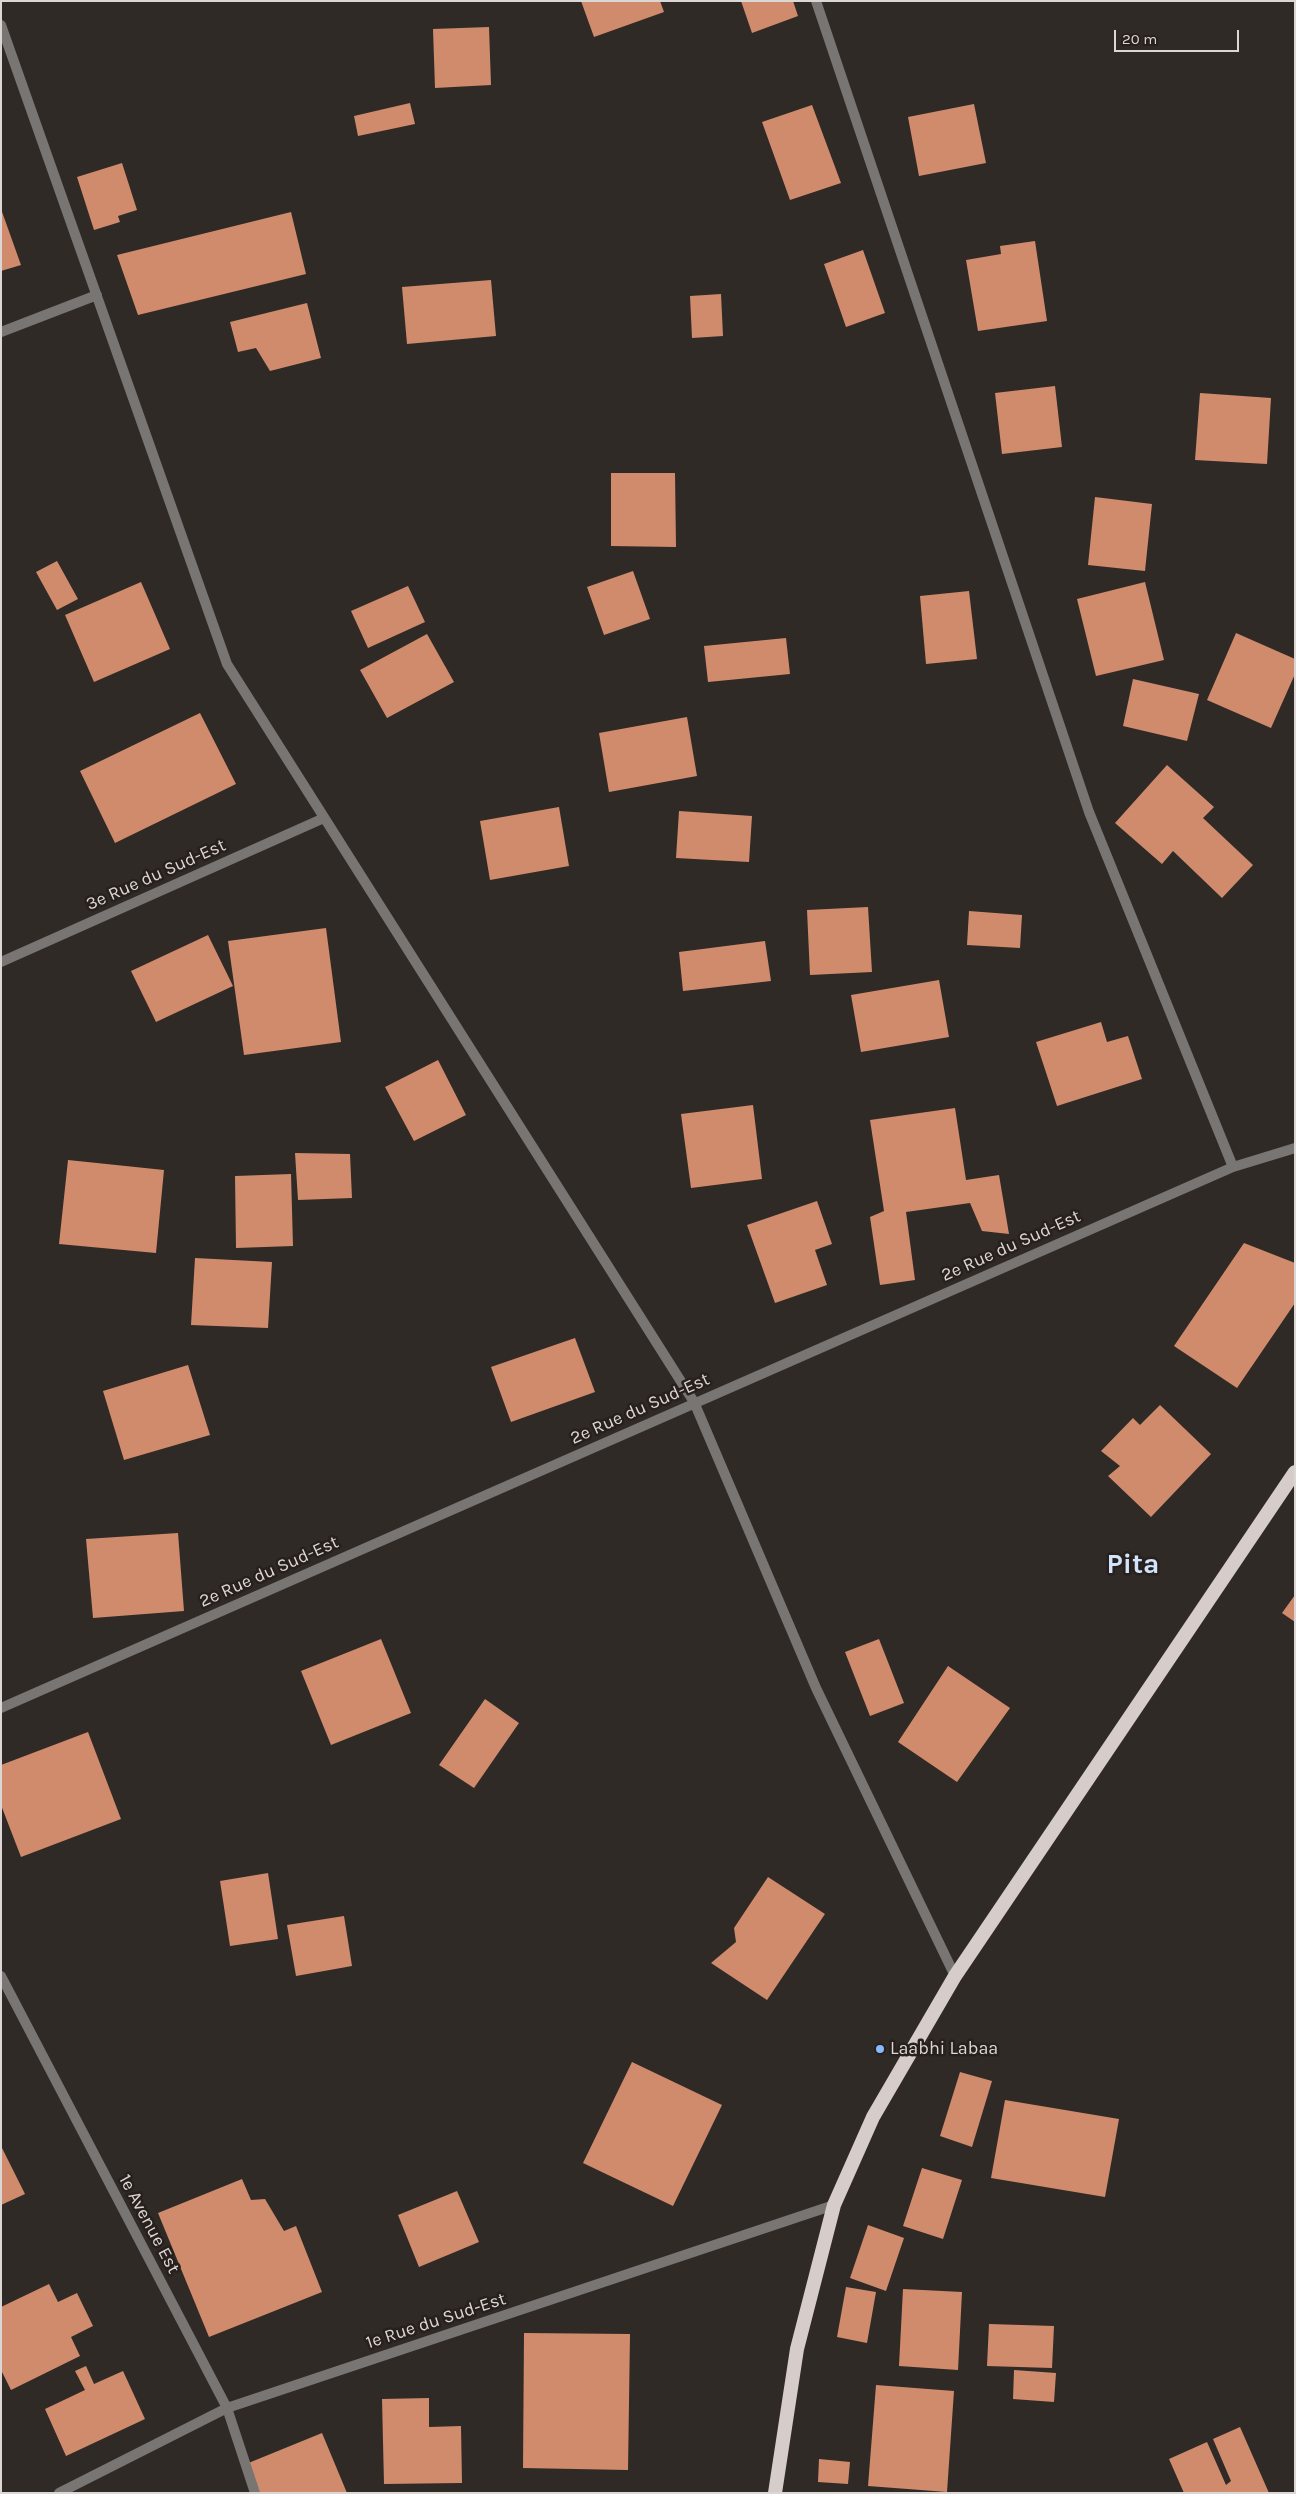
<!DOCTYPE html>
<html>
<head>
<meta charset="utf-8">
<style>
  body { margin:0 }
  #map { position:relative; width:1296px; height:2494px; overflow:hidden; background:#302a27; font-family:Karla,sans-serif }
  canvas { display:block }
  .frame { position:absolute; inset:0; border:2px solid #dcd7d5; pointer-events:none }
  .scale { position:absolute; left:1114px; top:30px; width:125px; height:22px; box-sizing:border-box; border:2px solid #dcd7d5; border-top:0; padding-left:6px; font-size:15px; line-height:18px; white-space:nowrap; color:#dcd7d5; -webkit-text-stroke:4px #27201d; paint-order:stroke }
</style>
</head>
<body>
<div id="map">
<canvas width="1296" height="2494"></canvas>
<div class="frame"></div>
<div class="scale">20 m</div>
</div>
<script>
const ctx = document.querySelector('canvas').getContext('2d');
ctx.lineJoin = 'round';
function paint(path, color) {
  ctx.fillStyle = color;
  ctx.fill(path, 'evenodd');
}
function toPath(rows) {
  const path = new Path2D();
  for (const r of rows) {
    path.moveTo(r[0], r[1]);
    for (let i = 2; i < r.length; i += 2) path.lineTo(r[i], r[i + 1]);
  }
  return path;
}
function stroke(path, color, width, dash) {
  ctx.strokeStyle = color;
  ctx.lineWidth = width;
  ctx.lineCap = dash ? 'butt' : 'round';
  ctx.setLineDash(dash || []);
  ctx.stroke(path);
}
function write(font, color, halo, rows, align = 'center') {
  ctx.font = font + ' Karla,sans-serif';
  ctx.lineWidth = 5;
  ctx.setLineDash([]);
  ctx.textBaseline = 'middle';
  ctx.strokeStyle = halo;
  ctx.fillStyle = color;
  for (const [text, x, y, turn = 0] of rows) {
    ctx.save();
    ctx.translate(x, y);
    ctx.rotate((+turn || 0) * Math.PI / 180);
    ctx.textAlign = isNaN(turn) ? turn : align;
    if (halo) ctx.strokeText(text, 0, 0);
    ctx.fillText(text, 0, 0);
    ctx.restore();
  }
}
paint(toPath([
  [581,1,660,1,664,12,594,37],
  [741,1,793,1,798,16,752,33],
  [489,27,491,85,435,88,433,29],
  [410,103,415,124,358,136,354,116],
  [974,104,986,163,919,176,908,117],
  [812,105,841,183,790,200,762,122],
  [122,163,137,210,118,216,120,222,94,230,77,177],
  [1,209,21,265,1,271],
  [291,212,306,274,138,315,117,255],
  [1035,241,1047,321,978,331,966,260,1001,254,1000,246],
  [863,250,885,313,846,327,824,264],
  [491,280,496,336,407,344,402,287],
  [721,294,723,336,692,338,690,296],
  [307,303,321,358,270,371,256,348,238,352,230,322],
  [1055,386,1062,447,1002,454,995,393],
  [1200,393,1271,398,1267,464,1195,460],
  [611,473,675,473,676,547,611,546],
  [1095,497,1152,504,1145,571,1088,565],
  [57,561,78,599,57,610,36,572],
  [633,571,650,619,604,635,587,587],
  [141,582,170,649,94,682,65,615],
  [1145,582,1164,660,1096,676,1077,599],
  [408,586,425,622,368,648,351,611],
  [969,591,977,659,926,664,920,596],
  [1236,633,1295,659,1295,674,1271,728,1207,700],
  [427,634,454,682,387,718,360,670],
  [786,638,790,674,708,682,704,646],
  [1133,679,1199,694,1187,741,1123,726],
  [200,713,236,784,115,843,80,771],
  [687,717,697,776,609,792,599,733],
  [1167,765,1214,807,1203,818,1253,865,1222,898,1173,851,1162,864,1115,823],
  [559,807,569,866,490,880,480,821],
  [679,811,752,816,749,862,676,858],
  [868,907,872,972,810,975,807,910],
  [969,911,1022,915,1020,948,967,945],
  [326,928,341,1042,244,1055,228,941],
  [208,935,233,986,156,1022,131,971],
  [765,941,771,981,683,991,679,952],
  [939,980,949,1037,861,1052,851,995],
  [1101,1022,1107,1042,1128,1036,1142,1079,1057,1106,1036,1042],
  [438,1060,466,1115,414,1141,385,1087],
  [753,1105,762,1179,691,1188,681,1114],
  [955,1108,966,1180,999,1175,1009,1234,982,1231,970,1203,906,1212,915,1280,880,1285,870,1217,884,1211,870,1120],
  [295,1153,350,1154,352,1198,298,1200],
  [68,1160,164,1170,156,1253,59,1244],
  [291,1174,293,1246,236,1248,235,1176],
  [817,1201,832,1244,815,1250,827,1285,775,1303,747,1225],
  [1244,1243,1295,1263,1295,1303,1237,1388,1174,1346],
  [195,1258,272,1262,268,1328,191,1325],
  [575,1338,595,1392,511,1422,491,1367],
  [188,1365,210,1435,124,1460,103,1391],
  [1160,1405,1211,1454,1151,1517,1108,1476,1120,1466,1101,1451,1133,1418,1140,1425],
  [178,1533,184,1611,93,1618,86,1539],
  [1295,1595,1295,1622,1282,1613],
  [381,1639,411,1713,331,1745,301,1671],
  [879,1639,904,1703,870,1716,845,1652],
  [948,1666,1010,1708,957,1782,898,1742],
  [485,1699,519,1723,474,1788,439,1765],
  [88,1732,121,1819,21,1857,1,1805,1,1765],
  [268,1873,278,1939,230,1946,220,1881],
  [768,1877,825,1914,767,2000,711,1963,736,1942,734,1928],
  [344,1916,352,1966,296,1976,287,1925],
  [632,2062,722,2105,673,2206,583,2163],
  [960,2072,992,2081,972,2147,940,2136],
  [1005,2100,1119,2119,1105,2197,991,2178],
  [1,2146,25,2194,1,2205],
  [922,2168,962,2180,943,2239,903,2226],
  [242,2179,251,2200,265,2199,284,2231,296,2226,322,2292,209,2337,158,2213],
  [457,2191,479,2242,419,2267,398,2215],
  [868,2225,904,2238,886,2291,850,2278],
  [49,2284,58,2302,77,2293,93,2326,71,2337,80,2356,11,2390,1,2370,1,2307],
  [846,2287,876,2292,867,2343,837,2337],
  [903,2289,962,2292,958,2370,899,2366],
  [989,2324,1054,2326,1052,2368,987,2366],
  [524,2333,630,2334,628,2470,523,2468],
  [86,2366,94,2384,123,2371,145,2419,66,2456,45,2409,85,2390,75,2371],
  [1014,2370,1056,2373,1054,2402,1013,2399],
  [876,2385,954,2391,947,2492,868,2486],
  [429,2398,429,2427,461,2426,462,2483,384,2484,382,2399],
  [1240,2427,1269,2493,1184,2493,1169,2459,1207,2442,1226,2485,1231,2481,1213,2439],
  [322,2433,347,2493,259,2493,246,2464],
  [819,2459,850,2462,848,2484,818,2482]
]), '#d08b6d');
stroke(toPath([
  [816,1,1089,812,1233,1167],
  [1,25,227,664,694,1402,816,1688,955,1976],
  [1,332,97,295],
  [1,962,324,818],
  [1,1708,1233,1167,1295,1148],
  [1,1976,227,2408,255,2493],
  [59,2493,227,2408,834,2205]
]), '#787573', 10);
stroke(toPath([
  [775,2493,797,2349,834,2205,873,2117,955,1976,1295,1472]
]), '#d6cdca', 14);
for (const [x, y, r, color] of [
  [880,2049,5,"#87bbfb"]
]) {
  const dot = new Path2D();
  dot.arc(x, y, r, 0, 2 * Math.PI);
  ctx.fillStyle = color;
  ctx.fill(dot);
  stroke(dot, '#27201d', 2);
}
write('18px', '#dcd7d5', '#27201d', [
  ["3e Rue du Sud-Est",156,875,-24],
  ["2e Rue du Sud-Est",1011,1246,-24],
  ["2e Rue du Sud-Est",640,1409,-24],
  ["2e Rue du Sud-Est",269,1572,-24],
  ["1e Avenue Est",149,2224,62],
  ["1e Rue du Sud-Est",436,2321,-18]
]);
write('18px', '#dcd7d5', '#27201d', [
  ["Laabhi Labaa",890,2049]
], 'left');
write('bold 28px', '#d0e4fc', '#27201d', [
  ["Pita",1133,1565]
]);
</script>
</body>
</html>
